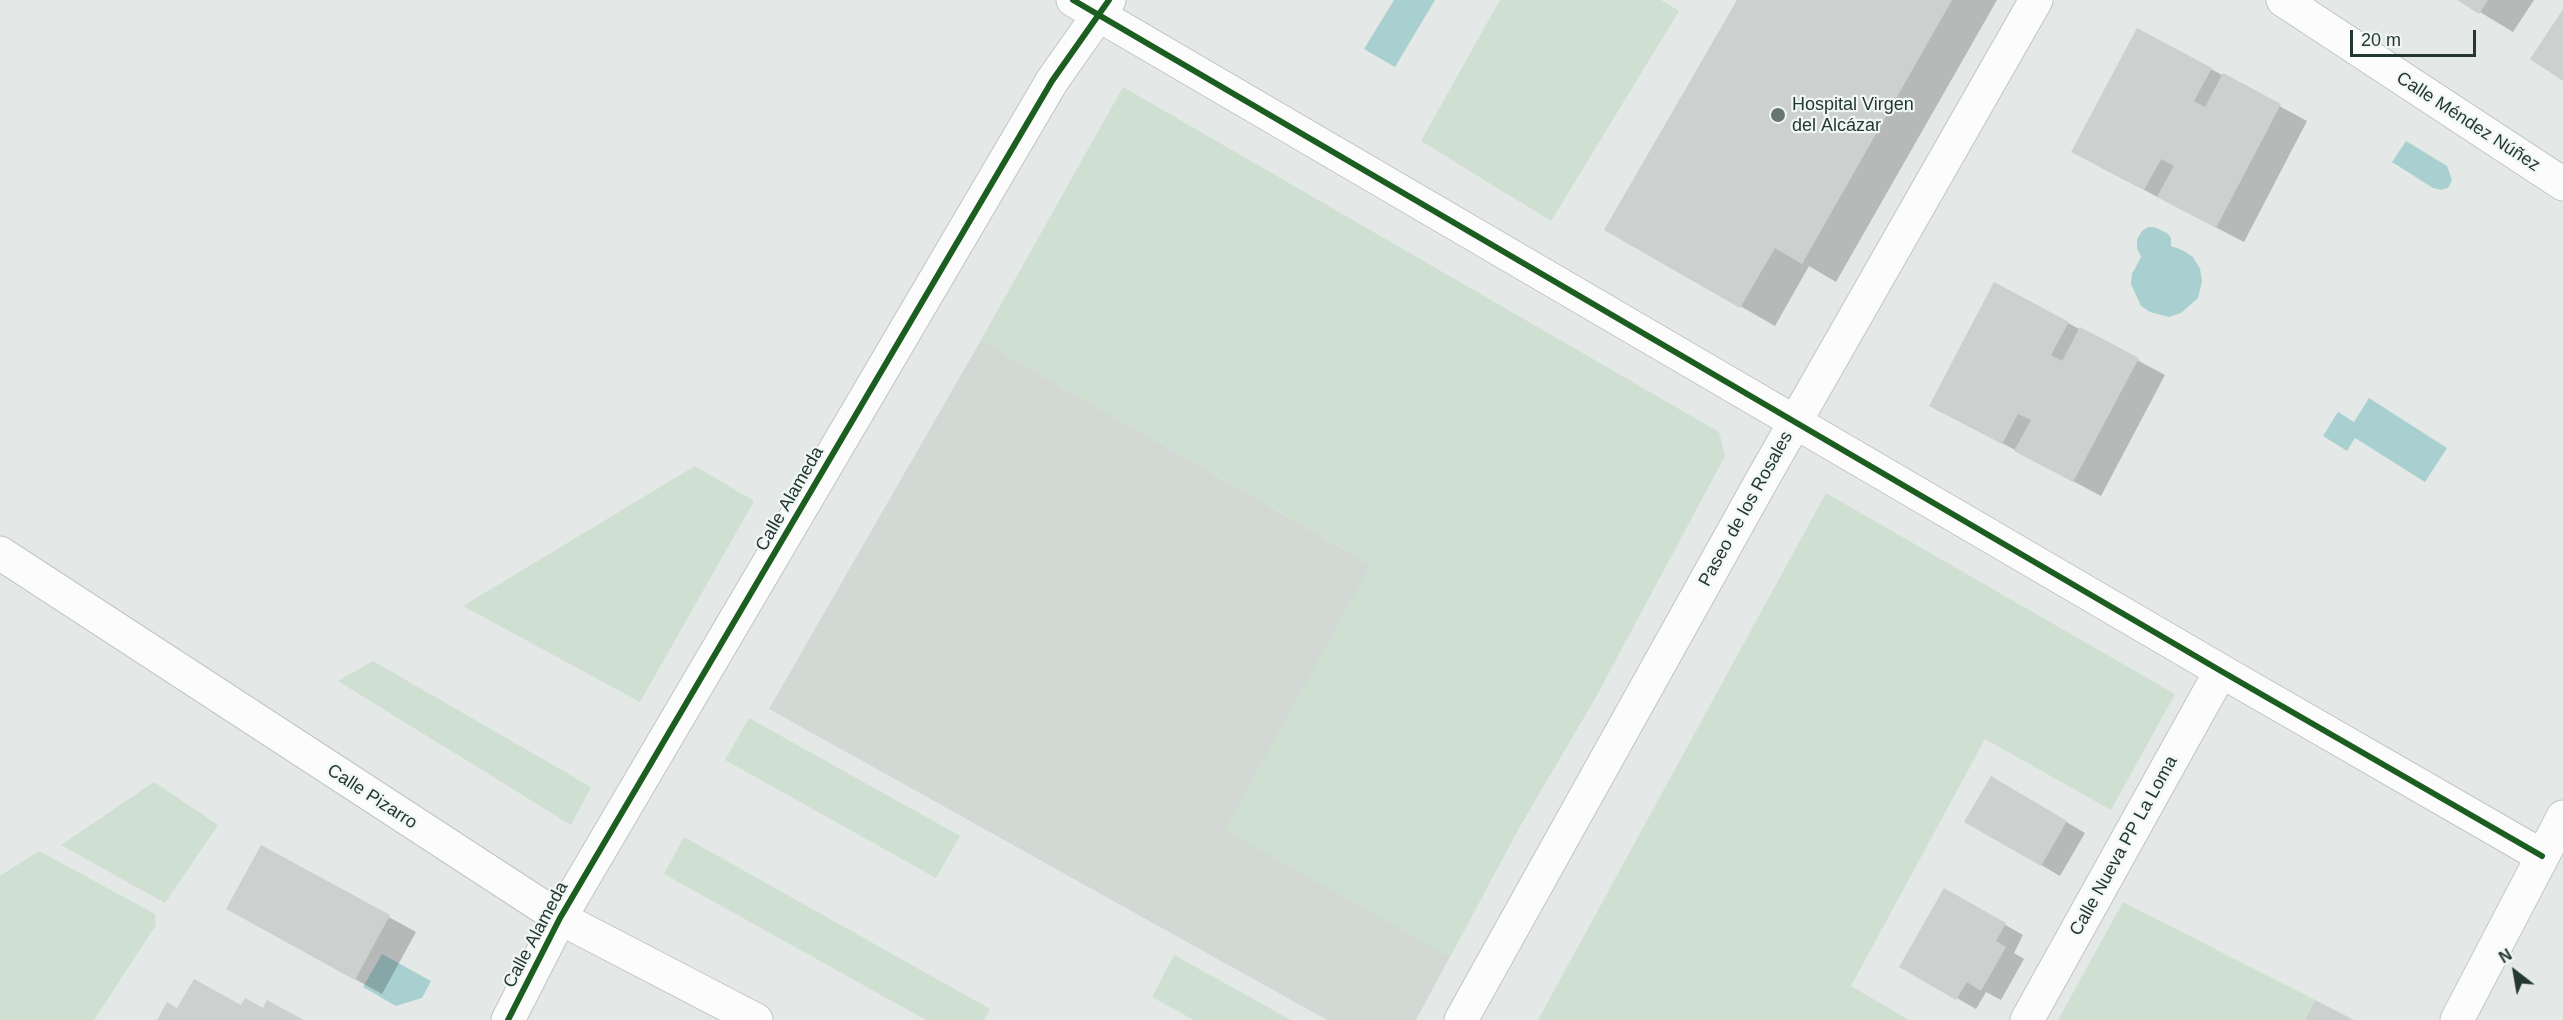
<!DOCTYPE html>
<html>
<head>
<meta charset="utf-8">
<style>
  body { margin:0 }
  #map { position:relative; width:2563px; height:1020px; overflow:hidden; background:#e4e8e6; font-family:Helvetica,sans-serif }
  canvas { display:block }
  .north { position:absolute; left:2485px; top:942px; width:60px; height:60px; -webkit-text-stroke:4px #f1f7f4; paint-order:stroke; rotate:329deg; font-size:16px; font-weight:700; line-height:24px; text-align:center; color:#243831 }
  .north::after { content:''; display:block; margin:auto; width:21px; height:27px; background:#243831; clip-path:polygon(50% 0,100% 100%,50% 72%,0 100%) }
  .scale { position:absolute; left:2350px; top:30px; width:126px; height:27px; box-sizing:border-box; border:3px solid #243831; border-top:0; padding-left:8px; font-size:18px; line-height:21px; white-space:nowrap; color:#243831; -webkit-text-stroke:4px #f1f7f4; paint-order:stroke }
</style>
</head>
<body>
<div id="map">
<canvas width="2563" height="1020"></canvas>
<div class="north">N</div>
<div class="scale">20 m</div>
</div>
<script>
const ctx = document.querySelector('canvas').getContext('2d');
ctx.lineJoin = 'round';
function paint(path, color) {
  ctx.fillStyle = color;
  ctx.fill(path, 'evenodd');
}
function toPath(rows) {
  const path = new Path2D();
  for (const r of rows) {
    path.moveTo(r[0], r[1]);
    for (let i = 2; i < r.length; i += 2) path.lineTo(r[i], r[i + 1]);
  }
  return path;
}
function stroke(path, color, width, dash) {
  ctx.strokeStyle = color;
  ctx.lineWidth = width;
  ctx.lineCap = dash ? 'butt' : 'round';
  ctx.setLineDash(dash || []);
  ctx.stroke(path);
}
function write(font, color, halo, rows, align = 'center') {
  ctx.font = font + ' Helvetica,sans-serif';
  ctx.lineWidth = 4.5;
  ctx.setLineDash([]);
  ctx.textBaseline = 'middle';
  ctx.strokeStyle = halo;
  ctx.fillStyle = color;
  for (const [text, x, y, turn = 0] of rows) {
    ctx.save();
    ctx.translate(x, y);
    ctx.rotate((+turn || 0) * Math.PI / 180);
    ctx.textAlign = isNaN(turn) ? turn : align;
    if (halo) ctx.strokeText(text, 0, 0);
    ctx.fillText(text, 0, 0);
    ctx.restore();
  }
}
paint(toPath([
  [981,340,1597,695,1520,826,1416,1020,1327,1020,769,709]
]), '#d2d9d5');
paint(toPath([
  [1500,0,1661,0,1679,11,1551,221,1421,141],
  [1123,87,1719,432,1725,456,1597,695,1520,826,1450,957,1225,830,1370,566,1474,624,981,340],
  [695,466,754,501,640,702,463,606],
  [1826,493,2175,694,2111,810,1985,739,1851,986,1909,1020,1538,1020],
  [373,661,591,787,571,825,338,681],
  [749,718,960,836,936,878,725,760],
  [154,782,218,825,165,903,61,845],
  [684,837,990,1009,984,1020,926,1020,664,874],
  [39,851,155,914,156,925,94,1020,0,1020,0,876],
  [2123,902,2315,1000,2305,1020,2058,1020],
  [1174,955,1291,1020,1194,1020,1152,997]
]), '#cfdfd2');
paint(toPath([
  [1394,0,1435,0,1395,67,1364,49],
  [2406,141,2447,166,2452,180,2448,188,2441,190,2433,188,2392,162],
  [2148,227,2154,227,2167,233,2171,238,2171,246,2182,250,2193,257,2200,269,2202,281,2198,298,2181,313,2169,317,2150,312,2141,306,2131,284,2132,274,2141,257,2137,248,2137,239,2142,231],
  [2369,398,2447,448,2425,482,2355,438,2347,451,2323,436,2338,412,2354,422],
  [382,954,431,981,422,998,396,1006,363,987]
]), '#a9d0d1');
paint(toPath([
  [1739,0,1997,0,1836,282,1809,266,1775,326,1606,229],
  [2460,0,2534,0,2513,32],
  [2211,69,2307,121,2244,242,2100,167],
  [2068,323,2165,375,2101,496,1931,405],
  [1992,778,2085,833,2060,876,1966,821],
  [262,847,416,932,382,994,255,924],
  [1945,891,2023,935,2014,953,2024,959,2001,1000,1986,992,1976,1009,1901,966]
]), '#0003');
paint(toPath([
  [1737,0,1952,0,1802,264,1775,248,1740,308,1604,230],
  [2457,0,2488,0,2479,14],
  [2563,9,2563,81,2530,59],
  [2137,28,2212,68,2194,101,2205,107,2223,73,2281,104,2216,228,2157,197,2174,166,2161,159,2144,190,2071,152],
  [1994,282,2069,322,2051,355,2062,361,2080,327,2139,358,2073,482,2014,451,2031,420,2018,414,2002,444,1929,406],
  [1991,776,2067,821,2041,866,1964,822],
  [261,845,390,915,355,980,226,909],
  [1944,888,2006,923,1996,941,2006,947,1981,991,1967,982,1956,1000,1899,967],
  [194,979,241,1005,245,998,263,1008,267,1000,304,1020,157,1020,167,1002,177,1008],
  [2315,1000,2354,1020,2305,1020]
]), '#ccd1cf');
const street = toPath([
  [1073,0,2221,671,2542,856],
  [2283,0,2563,184],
  [0,553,560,918,756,1020],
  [508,1020,560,918,1052,81,1109,0],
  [1461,1020,1762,480,2036,0],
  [2027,1020,2221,671],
  [2457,1020,2563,817]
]);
stroke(street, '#c1c5c3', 35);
stroke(street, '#fbfcfb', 33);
stroke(toPath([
  [1073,0,2221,671,2542,856],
  [508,1020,560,918,1052,81,1109,0]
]), '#1b5e20', 6);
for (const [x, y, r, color] of [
  [1778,115,8,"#677670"]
]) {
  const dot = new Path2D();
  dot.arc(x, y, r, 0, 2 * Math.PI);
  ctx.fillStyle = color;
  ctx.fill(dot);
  stroke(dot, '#f1f7f4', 2);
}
write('18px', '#243831', '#f1f7f4', [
  ["Hospital Virgen",1792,105],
  ["del Alcázar",1792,126]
], 'left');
write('18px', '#243831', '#f1f7f4', [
  ["Calle Méndez Núñez",2468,122,33],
  ["Calle Alameda",790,499,-60],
  ["Paseo de los Rosales",1746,509,-61],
  ["Calle Pizarro",372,797,33],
  ["Calle Nueva PP La Loma",2124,846,-61],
  ["Calle Alameda",536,935,-62]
]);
</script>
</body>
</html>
